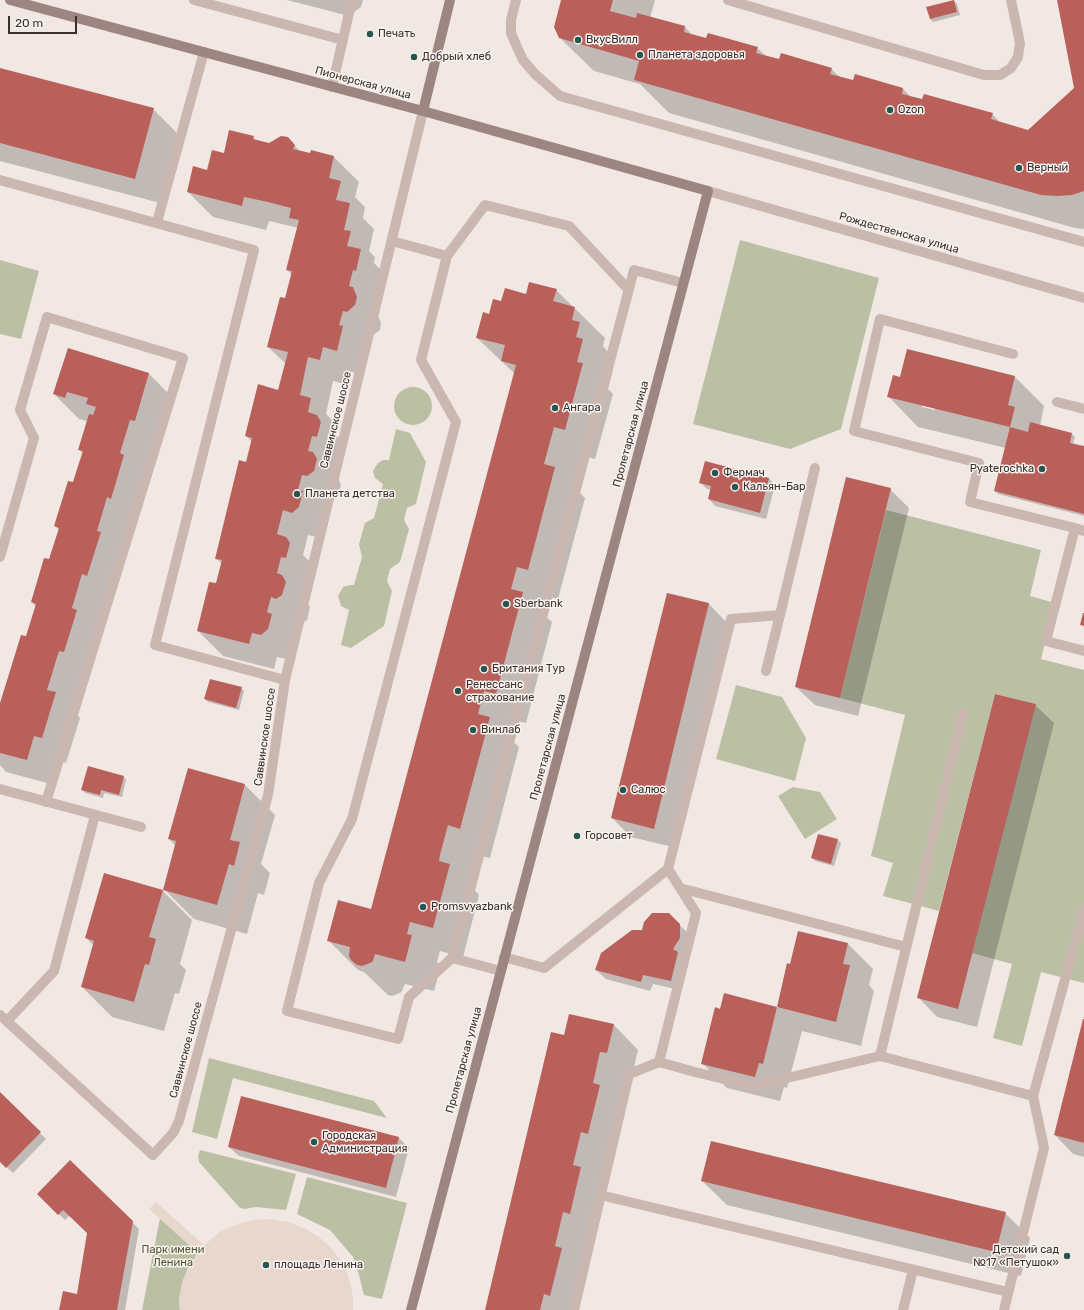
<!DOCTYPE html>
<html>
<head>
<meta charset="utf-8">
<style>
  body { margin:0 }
  #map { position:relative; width:1084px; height:1310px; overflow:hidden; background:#f2e8e3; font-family:Rubik,sans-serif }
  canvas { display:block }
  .scale { position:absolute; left:8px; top:16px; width:69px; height:18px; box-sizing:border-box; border:2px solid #392f2d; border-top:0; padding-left:5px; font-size:12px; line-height:14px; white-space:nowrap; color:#392f2d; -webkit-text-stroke:3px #f9f3ef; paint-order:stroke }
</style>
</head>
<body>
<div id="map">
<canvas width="1084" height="1310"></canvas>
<div class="scale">20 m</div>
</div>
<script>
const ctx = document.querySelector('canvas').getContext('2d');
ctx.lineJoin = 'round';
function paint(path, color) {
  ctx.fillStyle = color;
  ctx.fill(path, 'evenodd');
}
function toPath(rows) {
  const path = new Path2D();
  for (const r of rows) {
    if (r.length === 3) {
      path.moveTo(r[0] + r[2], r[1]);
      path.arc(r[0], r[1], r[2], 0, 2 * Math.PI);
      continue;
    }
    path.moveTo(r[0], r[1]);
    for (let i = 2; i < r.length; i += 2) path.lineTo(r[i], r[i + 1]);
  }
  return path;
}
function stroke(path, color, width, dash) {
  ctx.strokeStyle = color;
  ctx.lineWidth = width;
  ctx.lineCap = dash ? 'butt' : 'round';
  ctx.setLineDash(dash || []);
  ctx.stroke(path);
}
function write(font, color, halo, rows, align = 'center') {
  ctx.font = font + ' Rubik,sans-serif';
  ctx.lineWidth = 3;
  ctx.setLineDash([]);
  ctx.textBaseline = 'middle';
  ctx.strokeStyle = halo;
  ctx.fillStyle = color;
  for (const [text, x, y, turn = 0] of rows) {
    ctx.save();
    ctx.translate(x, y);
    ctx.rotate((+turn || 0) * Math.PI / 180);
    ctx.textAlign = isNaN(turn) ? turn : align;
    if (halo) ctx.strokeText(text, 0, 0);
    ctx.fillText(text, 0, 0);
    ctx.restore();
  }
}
paint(toPath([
  [740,240,879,278,841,429,790,449,693,424],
  [0,260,39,271,21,339,0,334],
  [413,406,19],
  [396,429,410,433,426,462,416,504,407,508,404,520,409,529,400,562,390,569,387,581,392,591,384,626,351,648,341,645,349,610,341,606,338,596,343,587,350,585,354,585,362,557,359,544,365,523,374,518,383,484,375,478,373,471,378,463,383,460,389,460],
  [886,510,1041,550,1030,596,1055,603,1041,659,1084,670,1084,983,1041,972,1022,1046,993,1038,1012,964,972,953,1035,704,995,694,939,911,883,896,893,863,871,856,905,715,840,698],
  [736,685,782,697,806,738,795,781,716,759],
  [793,787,820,792,837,819,805,839,778,796],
  [209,1058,374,1101,387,1118,233,1078,217,1139,192,1132],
  [200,1150,296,1174,286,1210,256,1207,245,1209,240,1208,199,1162,198,1156],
  [307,1177,407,1203,382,1299,364,1295,359,1275,353,1257,330,1230,297,1214],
  [160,1218,198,1253,188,1268,182,1283,179,1301,180,1310,142,1310]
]), '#bbc0a4');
paint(toPath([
  [156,1202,204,1245,220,1232,238,1224,253,1220,270,1219,289,1222,306,1229,319,1237,332,1249,342,1262,349,1278,353,1297,353,1310,180,1310,179,1301,182,1283,188,1268,198,1253,149,1209]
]), '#e8d7cc');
paint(toPath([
  [287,0,363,0,361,7,349,16],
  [562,0,655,0,650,18,685,27,693,36,757,48,766,56,779,60,831,69,840,77,854,81,903,89,911,97,992,114,1001,123,1028,131,1076,88,1058,0,1084,0,1084,229,1075,228,669,113,640,84,594,71,560,38],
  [954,1,957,4,960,15,933,22,930,19,928,7],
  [0,69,153,109,178,134,160,203,0,161],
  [253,137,257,142,269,144,287,138,302,153,311,155,311,151,334,157,359,182,355,197,365,207,363,218,374,229,369,251,375,257,374,263,386,275,377,313,381,323,380,330,372,336,362,375,348,371,345,384,333,381,326,414,335,423,333,432,342,441,338,478,341,485,338,496,332,501,317,537,308,535,303,555,311,563,306,601,310,607,307,620,301,623,286,659,277,657,274,669,223,656,198,631,217,585,222,564,216,558,247,463,252,442,246,436,279,391,286,364,268,347,286,299,292,275,287,270,298,228,269,221,266,230,213,217,188,192,225,154],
  [556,290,605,338,603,346,609,353,607,364,613,370,608,389,613,394,595,459,584,456,575,488,585,498,558,599,547,596,542,613,552,622,526,723,514,720,509,738,519,747,490,858,478,855,470,885,479,895,463,957,440,951,437,962,441,966,434,991,405,984,402,991,400,993,392,996,388,995,364,972,358,970,328,940,372,910,515,374,477,338,490,315,502,302,527,295],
  [68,349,149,374,174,399,73,711,80,718,66,763,59,760,51,784,6,772,0,765,0,706,27,638,36,607,32,602,50,561,59,530,55,526,74,483,83,454,79,449,87,421,79,419,54,394],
  [1014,376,1044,406,1040,426,1072,434,1075,437,1073,444,1084,447,1084,516,998,494,995,491,1006,448,918,427,889,397,901,378],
  [922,405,935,408,935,410,922,407],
  [769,478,775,485,766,519,715,506,709,499,711,490,707,489,700,482],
  [890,489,909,508,858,716,815,705,796,687],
  [668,594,709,604,727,623,673,847,631,837,612,818],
  [241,688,244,691,239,710,208,702,205,699],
  [1035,705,1054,723,977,1027,937,1017,919,998],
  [124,777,126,780,122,797,104,793,103,798,85,793,82,790],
  [245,785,275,815,261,864,270,873,264,895,258,893,247,934,194,919,164,889,176,846,169,839],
  [838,840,841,843,834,866,815,861,812,858],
  [162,890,192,920,180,964,186,970,179,994,175,993,164,1031,112,1017,82,987,93,945,86,938],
  [679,924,689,935,680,990,653,984,650,991,606,979,596,970,642,931],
  [799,932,848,944,873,969,869,985,874,991,861,1046,802,1031,787,1088,784,1087,780,1101,727,1088,702,1063,721,1010,725,994,778,1008,787,964,790,965],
  [1084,1021,1084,1157,1073,1154,1055,1135],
  [614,1025,638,1050,578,1310,486,1310,565,1037],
  [0,1094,46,1139,13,1173,0,1161],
  [242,1097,399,1138,409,1148,396,1197,239,1156,229,1147],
  [70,1161,139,1229,125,1310,60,1310,77,1295,88,1233,70,1215,65,1220,38,1194],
  [702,1181,1005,1213,1030,1238,1021,1276,727,1205]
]), '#0003');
paint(toPath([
  [561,0,613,0,610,11,636,18,637,13,685,26,684,32,706,38,708,33,758,47,756,53,779,59,781,53,832,68,830,74,853,80,855,74,903,88,902,94,922,99,924,94,993,113,991,119,1028,130,1074,88,1057,0,1084,0,1084,191,1072,195,1057,196,1041,195,634,80,639,61,559,38,554,27],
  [954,0,957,12,930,19,926,7],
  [0,68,154,108,135,179,0,143],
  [229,130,254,136,253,139,269,143,281,136,288,137,295,145,293,149,310,153,311,150,334,156,329,178,341,181,336,200,350,203,344,230,351,231,347,246,361,249,356,271,353,270,349,286,353,287,357,297,355,305,347,312,343,311,339,325,343,326,337,351,323,347,320,360,308,357,300,395,311,398,308,412,317,415,321,422,317,437,312,436,308,451,313,452,317,459,314,471,307,476,302,475,298,490,303,491,299,507,292,513,283,510,277,534,286,537,290,543,286,558,281,557,277,573,282,575,286,582,282,595,276,599,271,597,267,612,272,614,268,629,261,635,252,633,249,644,197,631,209,582,216,583,222,560,215,559,239,460,246,462,252,438,245,436,258,384,278,390,288,352,267,347,280,297,285,298,292,271,286,270,299,220,289,218,291,208,268,202,244,197,242,206,187,192,193,166,207,170,212,150,224,153],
  [529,282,557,289,553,301,575,307,572,320,580,322,576,337,583,339,577,362,583,363,565,430,554,427,544,464,555,467,528,570,517,567,511,589,523,592,496,694,484,691,478,714,490,717,460,829,448,825,440,855,439,861,450,864,433,928,410,922,407,934,412,935,405,962,375,954,373,961,370,963,362,966,357,965,351,960,349,956,350,947,327,941,338,900,371,909,516,365,501,361,505,345,476,338,483,312,489,314,493,299,501,301,505,288,526,294],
  [68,348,149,373,135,421,130,420,120,453,124,455,111,499,107,497,97,531,101,532,87,576,82,574,72,608,77,610,64,652,59,651,47,690,56,692,42,738,34,736,27,760,0,753,0,703,21,635,26,636,36,604,31,602,44,558,49,559,59,528,54,526,68,481,73,482,78,466,83,451,78,450,89,414,93,415,96,407,86,404,88,398,67,392,65,398,53,394],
  [907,349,1015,376,1008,405,1015,407,1010,427,887,397,893,375,900,377],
  [1030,422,1072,433,1070,443,1084,446,1084,514,994,491,1010,427,1028,432],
  [705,461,769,478,760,513,708,499,711,486,699,483],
  [846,477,891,488,840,698,795,687],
  [667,593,709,603,654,829,611,818],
  [1083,613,1084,613,1084,626,1080,625],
  [210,679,242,687,236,708,204,699],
  [995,694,1036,704,958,1009,917,998],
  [88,766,124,776,119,795,101,790,100,795,81,790],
  [188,768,245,784,230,840,240,842,234,866,229,864,217,905,163,890,176,841,168,839],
  [818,834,838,839,831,864,811,858],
  [104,873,163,890,149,937,156,939,149,965,145,964,134,1002,81,987,94,941,85,938],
  [652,913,669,913,680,924,680,938,673,949,678,952,671,981,643,975,641,982,595,970,601,953,632,930,642,930,644,922],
  [798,931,848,943,843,964,850,965,836,1022,777,1007,787,963,790,964],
  [724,993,777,1007,763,1064,759,1063,755,1077,701,1064,715,1007,720,1009],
  [569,1014,614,1024,607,1053,600,1052,593,1083,600,1085,588,1134,581,1132,573,1165,581,1167,570,1214,563,1212,555,1246,562,1248,550,1296,544,1294,540,1310,485,1310,551,1032,564,1035],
  [1083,1019,1084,1019,1084,1143,1054,1135],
  [0,1092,41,1132,6,1168,0,1162],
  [241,1096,399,1137,386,1188,228,1147],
  [711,1141,1006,1212,996,1252,701,1181],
  [70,1160,133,1221,117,1310,59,1310,63,1291,77,1294,87,1233,63,1210,58,1215,37,1194]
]), '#b9605a');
stroke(toPath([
  [194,0,343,40],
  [516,0,511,20,511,33,516,45,523,60,535,74,560,96,1084,242],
  [728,0,984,75,1000,75,1011,68,1018,57,1020,43,1011,0],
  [332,87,352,0],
  [0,180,254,250,155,645,285,680],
  [157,222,204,52],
  [392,241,447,256],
  [628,289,569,226,485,205,447,256,421,360,456,422,352,819,319,883,287,1011,398,1039,409,997,452,958,634,270,683,283],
  [1013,354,880,319,854,431,979,463,970,502,1075,528],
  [1057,402,1084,409],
  [1084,531,1075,528,1046,641,1084,651],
  [0,557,34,438,20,410,47,317,183,358,46,802],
  [766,671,780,615],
  [0,789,141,827],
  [680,888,906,947],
  [504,957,544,968,668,869],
  [452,958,501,971],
  [7,1021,54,971,95,815],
  [880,1056,963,713],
  [659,1062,695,1072,753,1086,880,1056,1033,1096],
  [600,1195,1008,1292],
  [574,1310,629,1074,659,1062,696,913,668,869,731,619,780,615,815,468],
  [903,1310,913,1270],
  [1004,1310,1044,1148,1033,1096,1084,910]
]), '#c9b7b0', 10);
stroke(toPath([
  [708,191,1084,298],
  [0,1015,153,1155,173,1133,179,1121,268,795,285,680,423,111]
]), '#c9b7b0', 10);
stroke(toPath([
  [10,0,423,111,708,191,411,1310],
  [423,111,450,0]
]), '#9d8681', 10);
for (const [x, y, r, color] of [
  [370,34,4,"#275651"],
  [578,40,4,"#275651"],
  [640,55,4,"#275651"],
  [414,57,4,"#275651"],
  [890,110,4,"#275651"],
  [1019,168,4,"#275651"],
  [555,408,4,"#275651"],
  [1042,469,4,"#275651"],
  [715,473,4,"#275651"],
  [735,487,4,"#275651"],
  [297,494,4,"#275651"],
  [506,604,4,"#275651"],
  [484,669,4,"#275651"],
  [458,691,4,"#275651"],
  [473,730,4,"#275651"],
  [623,790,4,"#275651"],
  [577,836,4,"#275651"],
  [423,907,4,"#275651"],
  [314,1142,4,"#275651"],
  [1067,1256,4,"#275651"],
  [266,1265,4,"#275651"]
]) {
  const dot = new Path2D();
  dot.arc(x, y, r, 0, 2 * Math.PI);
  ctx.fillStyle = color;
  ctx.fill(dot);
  stroke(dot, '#f9f3ef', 1.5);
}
write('11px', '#392f2d', '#f9f3ef', [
  ["Печать",378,34],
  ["ВкусВилл",586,40],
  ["Планета здоровья",648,55],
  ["Добрый хлеб",422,57],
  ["Ozon",898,110],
  ["Верный",1027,168],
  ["Ангара",563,408],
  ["Pyaterochka",1034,469,"right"],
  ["Фермач",723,473],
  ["Кальян-Бар",743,487],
  ["Планета детства",305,494],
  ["Sberbank",514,604],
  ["Британия Тур",492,669],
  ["Ренессанс",466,685],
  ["страхование",466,698],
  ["Винлаб",481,730],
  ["Салюс",631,790],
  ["Горсовет",585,836],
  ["Promsvyazbank",431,907],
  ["Городская",322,1136],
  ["Администрация",322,1149],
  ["Детский сад",1059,1250,"right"],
  ["№17 «Петушок»",1059,1263,"right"],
  ["площадь Ленина",274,1265]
], 'left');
write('11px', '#392f2d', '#f9f3ef', [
  ["Пионерская улица",363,83,15],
  ["Рождественская улица",899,233,16],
  ["Саввинское шоссе",336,420,-76],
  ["Пролетарская улица",631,434,-75],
  ["Саввинское шоссе",265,737,-82],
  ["Пролетарская улица",548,747,-75],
  ["Саввинское шоссе",186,1050,-75],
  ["Пролетарская улица",464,1060,-75]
]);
write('11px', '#4e5533', '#f9f3ef', [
  ["Парк имени",173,1250],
  ["Ленина",173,1263]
]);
</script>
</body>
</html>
